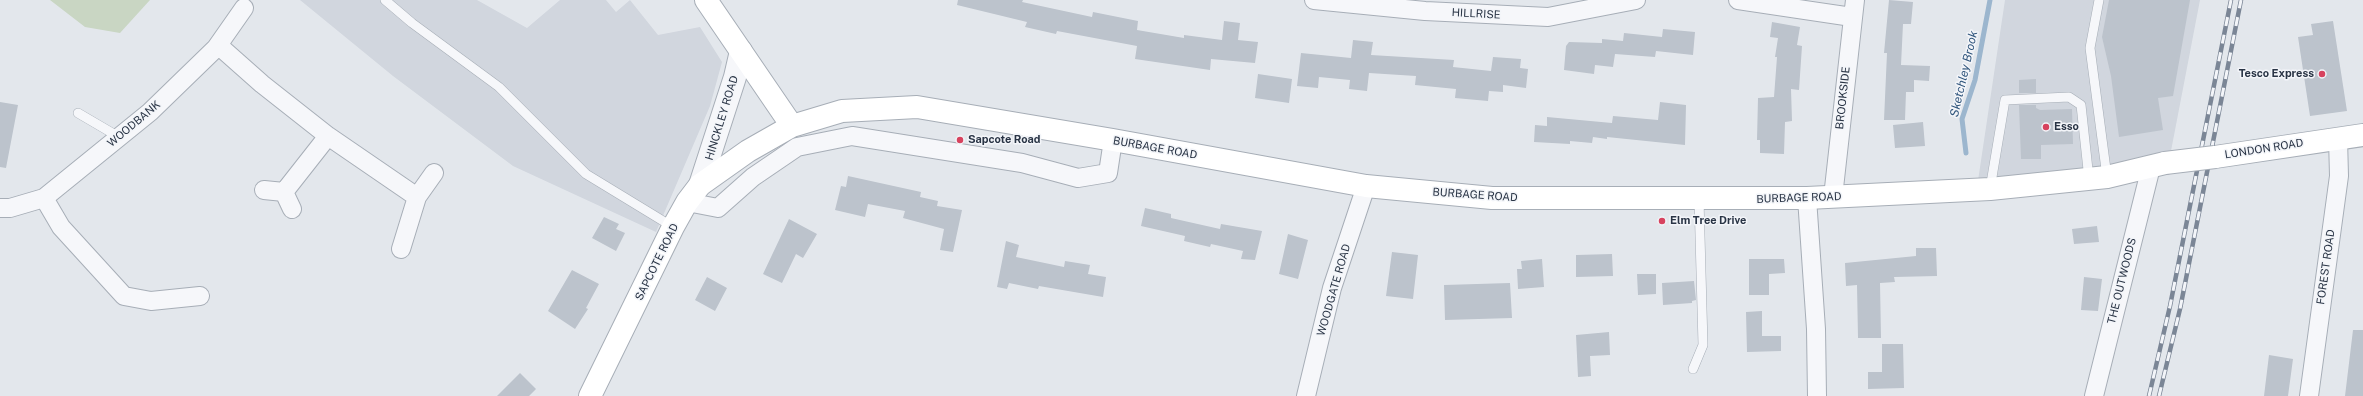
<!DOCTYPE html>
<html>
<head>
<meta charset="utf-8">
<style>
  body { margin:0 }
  canvas { display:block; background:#e3e7ec }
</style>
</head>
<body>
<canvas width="2363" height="396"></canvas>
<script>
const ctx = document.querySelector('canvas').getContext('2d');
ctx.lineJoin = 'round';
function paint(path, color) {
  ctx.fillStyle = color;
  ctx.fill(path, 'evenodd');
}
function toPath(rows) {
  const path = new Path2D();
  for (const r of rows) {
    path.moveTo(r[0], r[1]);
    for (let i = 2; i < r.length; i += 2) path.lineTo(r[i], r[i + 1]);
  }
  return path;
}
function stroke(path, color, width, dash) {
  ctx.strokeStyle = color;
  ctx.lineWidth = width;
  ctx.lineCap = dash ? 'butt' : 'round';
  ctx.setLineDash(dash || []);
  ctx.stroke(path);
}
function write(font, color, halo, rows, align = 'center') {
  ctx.font = font + ' "Public Sans",sans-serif';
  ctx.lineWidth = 3;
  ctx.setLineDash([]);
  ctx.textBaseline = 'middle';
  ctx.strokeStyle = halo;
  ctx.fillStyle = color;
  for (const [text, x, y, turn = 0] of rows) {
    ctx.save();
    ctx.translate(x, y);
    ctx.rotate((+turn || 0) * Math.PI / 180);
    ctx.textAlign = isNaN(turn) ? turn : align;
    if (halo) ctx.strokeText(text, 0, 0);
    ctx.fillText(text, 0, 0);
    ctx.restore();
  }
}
paint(toPath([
  [300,0,477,0,527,28,560,0,606,0,616,12,630,0,658,35,700,27,722,62,710,106,656,232,513,166,393,76],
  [2005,0,2200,0,2171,151,2143,158,2141,172,1976,194]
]), '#d1d6de');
paint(toPath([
  [50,0,150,0,120,33,85,27]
]), '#c9d6c3');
stroke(toPath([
  [1966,153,1962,119,1975,80,1990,0]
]), '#9cb6ce', 5);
paint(toPath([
  [958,0,1023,0,1022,2,1092,17,1093,12,1138,21,1137,30,1184,38,1184,35,1222,40,1224,21,1240,23,1238,40,1258,42,1255,63,1211,59,1210,70,1135,59,1137,46,1057,31,1056,34,1025,27,1027,22,957,5],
  [1889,0,1913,2,1911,24,1903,24,1901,65,1930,66,1929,81,1914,80,1914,92,1906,92,1905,120,1884,120,1887,53,1884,53],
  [2109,0,2190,0,2173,96,2158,98,2163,130,2119,137,2111,76,2102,37],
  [2333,21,2347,111,2310,116,2298,37,2313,35,2311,24],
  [1772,22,1800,27,1797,45,1802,46,1799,90,1791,89,1792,121,1785,122,1784,154,1760,153,1760,140,1757,140,1758,98,1774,97,1777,57,1775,57,1778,38,1770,37],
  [1663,29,1695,32,1693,55,1656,51,1655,57,1615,54,1613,67,1595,65,1594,74,1564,70,1566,46,1569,42,1602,43,1602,39,1623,41,1624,33,1662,37],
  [1353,40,1373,42,1371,55,1454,60,1453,67,1491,71,1493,57,1521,59,1520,68,1528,69,1526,88,1503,85,1503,92,1489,91,1488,101,1455,98,1456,89,1415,85,1416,76,1369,73,1367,91,1349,89,1350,80,1319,77,1318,88,1297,86,1301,53,1351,58],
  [1258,74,1292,79,1289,103,1255,98],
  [2036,79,2036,93,2019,93,2019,80],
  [0,102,18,105,6,168,0,167],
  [1660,102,1686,105,1685,145,1607,137,1607,139,1593,137,1592,143,1570,141,1570,144,1534,142,1535,125,1547,126,1547,117,1612,123,1613,116,1658,120],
  [2019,105,2036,105,2036,108,2040,110,2072,109,2073,144,2041,145,2041,159,2021,159],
  [1923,122,1925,146,1895,148,1893,125],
  [848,176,921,192,920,197,938,201,937,206,962,210,953,252,940,250,944,229,903,218,905,211,868,204,865,217,835,210,841,186,846,187],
  [1145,208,1171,214,1171,218,1220,229,1221,224,1262,231,1255,260,1241,259,1243,251,1211,244,1210,247,1184,241,1185,236,1141,226],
  [604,217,619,224,616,229,625,233,616,251,592,238],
  [789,219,817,234,803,258,796,254,782,283,763,274],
  [2097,226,2099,242,2074,244,2072,229],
  [1288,234,1308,240,1298,279,1279,274],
  [1006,241,1019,245,1016,257,1064,267,1065,261,1090,265,1088,274,1106,277,1103,297,1039,286,1038,289,1009,283,1007,289,997,287],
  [1916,248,1936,248,1937,276,1894,277,1895,282,1880,283,1881,338,1858,338,1857,285,1846,286,1845,263,1916,256],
  [1392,252,1418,255,1413,299,1386,296],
  [1612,254,1613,276,1576,277,1576,255],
  [1542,259,1544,287,1518,289,1517,269,1522,269,1521,261],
  [1749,259,1784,259,1785,273,1769,274,1769,295,1749,295],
  [572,270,599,284,586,308,588,309,575,329,548,311],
  [1637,274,1656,274,1656,294,1638,295],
  [707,277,727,288,715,311,695,300],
  [2084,277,2102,279,2098,311,2081,310],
  [1694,281,1696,300,1692,301,1692,303,1663,305,1662,283],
  [1510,283,1512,318,1445,320,1444,285],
  [1762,311,1762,336,1781,336,1781,351,1747,352,1746,312],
  [2353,330,2363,330,2363,396,2345,396],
  [1609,332,1610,355,1590,356,1591,376,1578,377,1576,335],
  [1882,344,1903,344,1904,388,1868,389,1868,372,1882,372],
  [2269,355,2293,359,2288,396,2264,396],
  [520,373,536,389,529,396,497,396]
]), '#bcc3cc');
const service = toPath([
  [385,0,412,23,499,87,586,174,673,227],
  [2099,0,2090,48,2107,177],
  [78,113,119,137],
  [1990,189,2005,100,2069,97,2081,105,2089,179],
  [1693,369,1703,345,1699,199]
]);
const minor = toPath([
  [1314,0,1425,11,1548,17,1636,0],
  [1738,0,1852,17],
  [218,45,262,84,328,136,417,197],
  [264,190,284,192,292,209],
  [284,192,328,136],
  [1833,197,1855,0],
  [44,198,61,227,124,296,151,301,200,296],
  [1807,198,1816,329,1817,396],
  [687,202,718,208,753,177,797,147,852,136,1022,163,1078,178,1108,173,1113,140],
  [0,208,10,208,44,198,150,112,216,48,244,8],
  [401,249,417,197,434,173],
  [1306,396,1332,288,1366,186],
  [2094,396,2151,167],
  [2309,396,2339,176,2338,138]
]);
const tertiary = toPath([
  [700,185,735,77,741,51]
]);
const secondary = toPath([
  [706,0,792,126],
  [2215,157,2363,135],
  [590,396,673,227,687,202,700,185,748,151,792,126,842,111,917,107,1113,140,1366,186,1492,198,1807,198,1990,189,2107,177,2165,163]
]);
stroke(service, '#a7aeb7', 10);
stroke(minor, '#a7aeb7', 20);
stroke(tertiary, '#a7aeb7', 24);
stroke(secondary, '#a7aeb7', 24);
stroke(service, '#f6f7fa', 9);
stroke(minor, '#f6f7fa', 18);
stroke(tertiary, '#f6f7fa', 22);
stroke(secondary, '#fff', 22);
const rail = toPath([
  [2149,396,2170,306,2231,0],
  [2159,396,2180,309,2241,0]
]);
stroke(rail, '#7b8696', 4.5);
stroke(rail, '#f3f5f9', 3, [9]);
const secondaryBridge = toPath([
  [2165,163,2215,157]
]);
stroke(secondaryBridge, '#a7aeb7', 24, []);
stroke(secondaryBridge, '#fff', 22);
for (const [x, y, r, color] of [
  [2322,74,4,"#d7425e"],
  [2046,127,4,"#d7425e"],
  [960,140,4,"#d7425e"],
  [1662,221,4,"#d7425e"]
]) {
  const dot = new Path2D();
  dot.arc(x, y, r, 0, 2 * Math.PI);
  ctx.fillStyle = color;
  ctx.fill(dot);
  stroke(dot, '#f3f5f9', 1.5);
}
write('11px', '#293445', '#f3f5f9', [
  ["HILLRISE",1476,14,3],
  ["BROOKSIDE",1843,98,-84],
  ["HINCKLEY ROAD",722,118,-73],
  ["WOODBANK",134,124,-40],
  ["BURBAGE ROAD",1155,148,10],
  ["LONDON ROAD",2264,149,-9],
  ["BURBAGE ROAD",1475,195,4],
  ["BURBAGE ROAD",1799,198,-2],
  ["SAPCOTE ROAD",657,262,-64],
  ["FOREST ROAD",2326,267,-82],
  ["THE OUTWOODS",2122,281,-76],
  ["WOODGATE ROAD",1334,290,-74]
]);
write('bold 11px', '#293445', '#f3f5f9', [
  ["Tesco Express",2314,74,"right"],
  ["Esso",2054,127],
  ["Sapcote Road",968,140],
  ["Elm Tree Drive",1670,221]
], 'left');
write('italic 12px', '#30557c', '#f3f5f9', [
  ["Sketchley Brook",1964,74,-77]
]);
</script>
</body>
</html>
